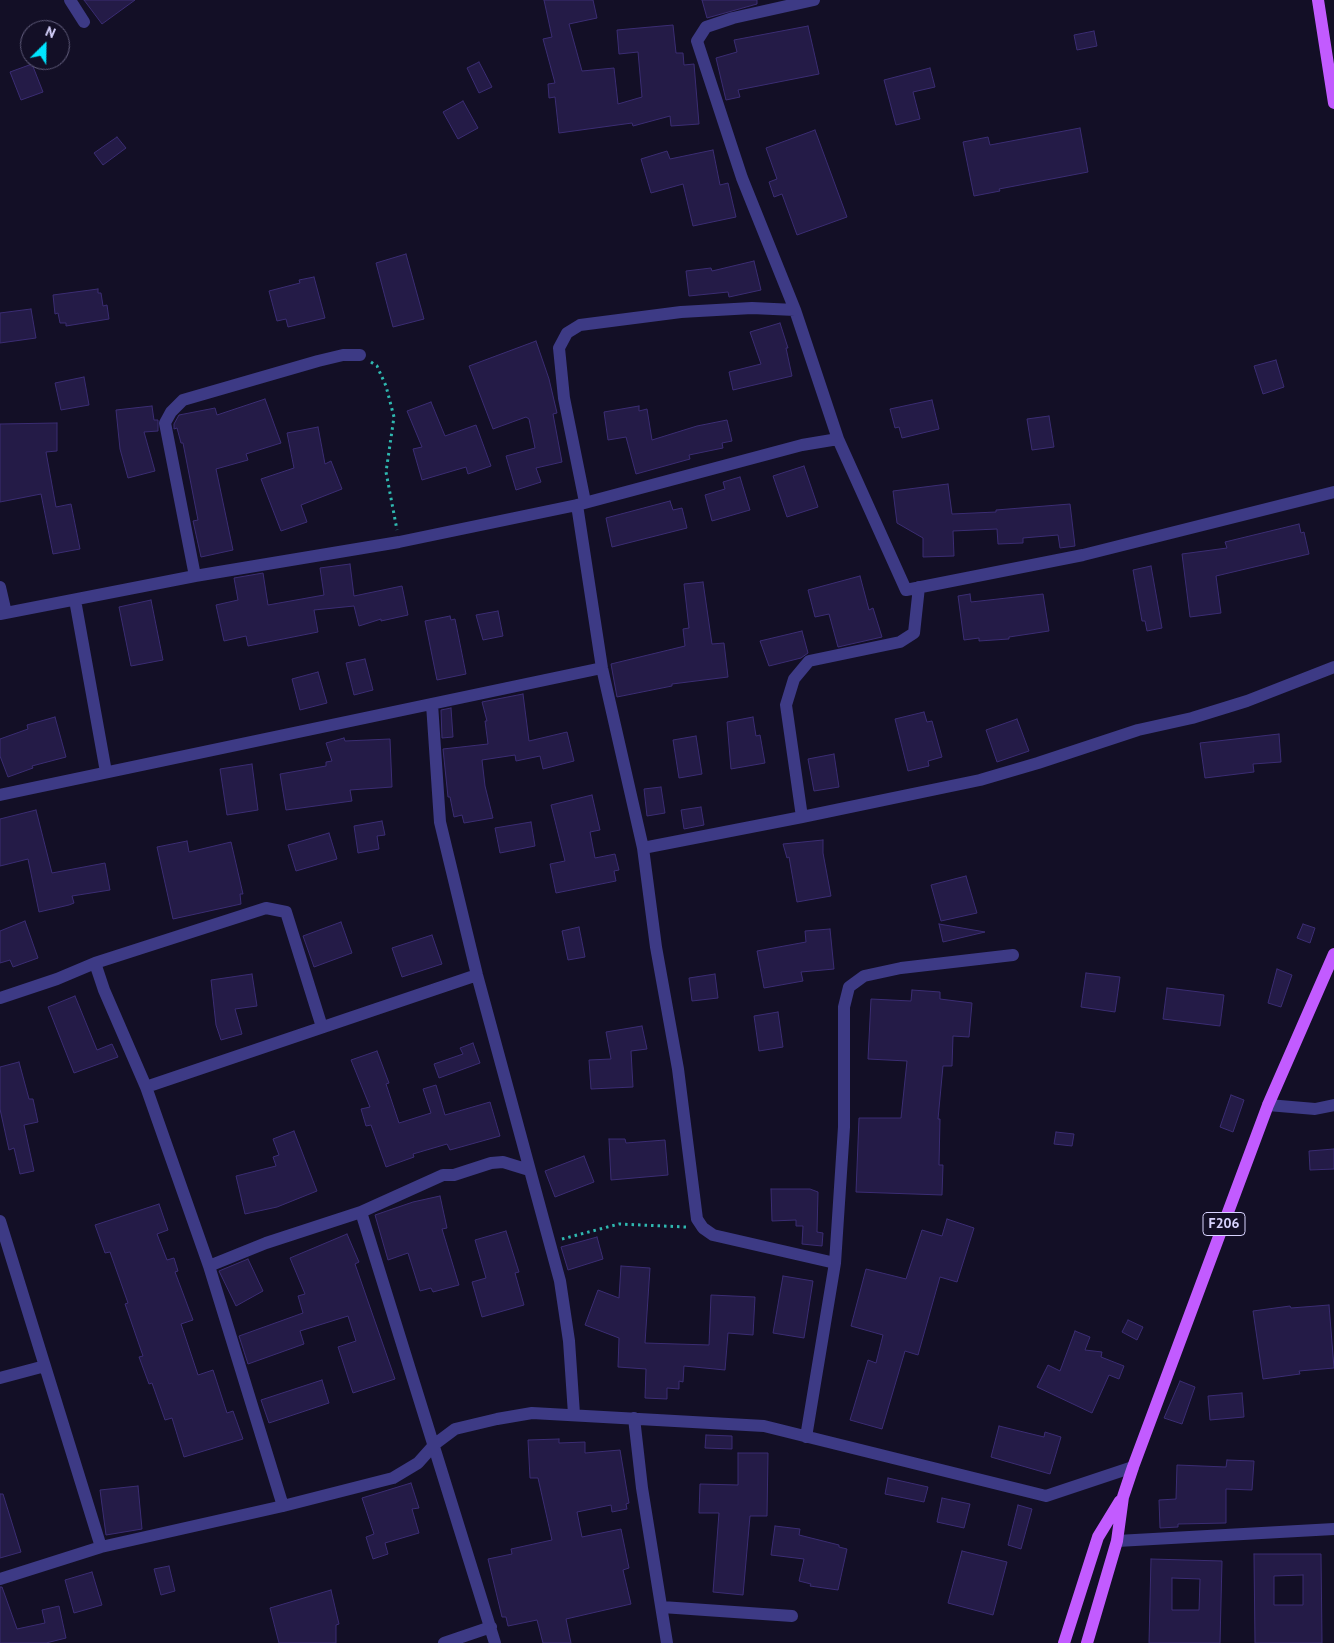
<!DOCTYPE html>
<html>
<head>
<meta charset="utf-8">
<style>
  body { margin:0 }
  #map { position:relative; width:1334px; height:1643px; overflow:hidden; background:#130f26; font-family:"PT Sans",sans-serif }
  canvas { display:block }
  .north { position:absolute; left:20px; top:20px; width:50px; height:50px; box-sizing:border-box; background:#130f26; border:1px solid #625e7d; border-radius:50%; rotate:23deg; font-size:14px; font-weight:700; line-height:20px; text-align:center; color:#d9d4ff }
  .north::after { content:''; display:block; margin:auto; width:18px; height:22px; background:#00e5ff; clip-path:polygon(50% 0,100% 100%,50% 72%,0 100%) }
</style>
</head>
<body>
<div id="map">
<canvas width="1334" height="1643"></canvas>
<div class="north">N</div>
</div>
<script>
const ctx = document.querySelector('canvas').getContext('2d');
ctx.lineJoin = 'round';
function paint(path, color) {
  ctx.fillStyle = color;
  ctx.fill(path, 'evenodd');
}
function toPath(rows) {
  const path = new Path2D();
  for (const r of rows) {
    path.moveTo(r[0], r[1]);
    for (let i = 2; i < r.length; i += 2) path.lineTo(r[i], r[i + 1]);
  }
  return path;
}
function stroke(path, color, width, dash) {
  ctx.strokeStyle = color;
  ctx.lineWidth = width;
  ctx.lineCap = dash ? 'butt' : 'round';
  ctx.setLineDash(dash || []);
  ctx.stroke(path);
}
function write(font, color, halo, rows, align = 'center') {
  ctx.font = font + ' "PT Sans",sans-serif';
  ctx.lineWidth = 4.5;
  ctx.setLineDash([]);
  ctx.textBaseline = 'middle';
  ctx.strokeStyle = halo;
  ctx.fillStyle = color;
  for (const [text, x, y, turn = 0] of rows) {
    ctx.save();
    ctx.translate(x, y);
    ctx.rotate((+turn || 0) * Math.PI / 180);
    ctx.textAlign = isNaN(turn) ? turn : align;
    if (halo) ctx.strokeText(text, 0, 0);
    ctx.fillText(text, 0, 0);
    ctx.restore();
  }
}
const building = toPath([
  [84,0,135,0,102,24,84,0],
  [544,0,593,0,597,18,569,24,582,71,614,68,618,104,642,97,638,52,619,54,617,30,673,25,676,53,683,53,684,65,694,64,699,124,671,126,670,116,633,126,632,123,559,133,555,97,549,98,548,84,555,83,543,39,552,37,544,0],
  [702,0,757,0,757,4,707,18,702,0],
  [808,26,819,74,738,90,740,97,726,100,716,58,737,52,734,40,808,26],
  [1094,31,1097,46,1077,50,1074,35,1094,31],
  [479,62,492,87,479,93,467,68,479,62],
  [32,64,43,92,21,100,10,72,32,64],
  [930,68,935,87,913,92,920,119,896,125,884,80,930,68],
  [463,101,478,128,458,139,443,112,463,101],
  [1080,128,1088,172,999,189,1000,191,974,196,963,142,988,137,990,145,1080,128],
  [815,130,847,217,797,235,782,194,774,197,769,182,777,179,766,148,815,130],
  [117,137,126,148,103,165,94,153,117,137],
  [713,150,720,185,728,183,736,217,693,226,683,184,651,193,641,159,667,151,670,159,713,150],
  [406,254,424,319,393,327,376,263,406,254],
  [754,261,761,290,729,297,728,292,689,296,686,271,711,268,712,271,754,261],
  [314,277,325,318,288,327,286,319,277,321,269,291,300,283,299,280,314,277],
  [98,289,98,293,101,293,103,306,107,305,109,319,66,326,66,323,60,323,58,313,55,314,53,295,98,289],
  [31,309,36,338,0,343,0,313,31,309],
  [780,323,788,348,786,348,792,376,733,390,729,372,761,364,750,332,780,323],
  [536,341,549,379,557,413,553,414,562,462,536,468,541,482,516,490,506,456,535,448,529,419,526,417,493,429,469,366,536,341],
  [1276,360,1284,387,1263,394,1254,366,1276,360],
  [84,377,89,405,61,410,55,383,84,377],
  [265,399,281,443,246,454,248,460,216,469,233,550,201,557,193,521,198,520,183,443,181,443,177,428,174,429,174,424,179,415,215,408,217,415,265,399],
  [932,400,939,429,902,438,899,427,895,428,890,409,932,400],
  [431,402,445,436,476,425,491,466,468,474,466,467,422,480,413,449,422,447,407,411,431,402],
  [152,406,154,420,158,420,158,431,144,432,155,471,128,478,120,449,116,410,152,406],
  [639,406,639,411,647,409,652,440,697,426,727,420,732,441,722,443,723,448,689,455,690,459,636,474,626,437,608,440,604,412,639,406],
  [1049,416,1054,447,1032,450,1027,419,1049,416],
  [57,423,57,451,46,452,56,507,71,504,80,549,53,554,41,494,0,502,0,424,57,423],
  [318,427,325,464,331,461,342,489,301,505,307,522,281,531,261,479,294,468,287,433,318,427],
  [804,466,818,507,787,517,773,476,804,466],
  [740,477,750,510,712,521,705,495,725,489,723,482,740,477],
  [948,484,952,514,996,512,996,510,1070,504,1075,546,1060,548,1058,535,1023,538,1023,543,998,544,997,529,953,531,954,556,923,557,923,538,897,523,893,491,948,484],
  [670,501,673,510,682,508,687,528,612,547,606,518,670,501],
  [1299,524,1301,533,1304,532,1309,554,1216,576,1221,613,1190,617,1182,554,1227,548,1225,542,1299,524],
  [350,564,354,596,402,586,408,615,381,621,381,619,359,626,354,606,314,610,318,632,248,646,246,636,224,641,216,605,238,600,234,578,263,573,268,605,324,595,320,568,350,564],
  [1151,566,1162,628,1147,631,1145,621,1142,621,1133,570,1151,566],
  [860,576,869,610,873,608,882,637,838,647,829,614,815,617,808,590,860,576],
  [703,582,712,644,724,643,728,677,672,684,672,686,617,697,611,664,685,646,683,629,689,628,684,584,703,582],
  [970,594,971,602,1043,594,1049,631,1009,637,1009,639,979,641,979,638,964,640,958,596,970,594],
  [151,600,163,660,131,666,119,607,151,600],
  [498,611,503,636,483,640,476,615,498,611],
  [450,616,451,620,455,619,466,674,437,680,425,621,450,616],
  [802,631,808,653,801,658,769,666,760,641,802,631],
  [365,659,373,690,354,695,346,663,365,659],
  [318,672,327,703,300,710,292,679,318,672],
  [523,694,529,741,567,732,574,761,543,769,540,756,516,761,515,755,482,760,485,786,493,818,464,823,462,815,454,817,450,797,448,797,443,749,488,744,485,721,487,721,482,702,523,694],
  [451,708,453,737,442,738,441,710,451,708],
  [924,712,927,722,932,721,942,757,928,761,929,766,908,771,895,719,924,712],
  [55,717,66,757,32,766,33,768,8,777,0,756,0,739,28,729,27,725,55,717],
  [753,717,756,736,760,735,765,763,731,769,727,722,753,717],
  [1017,719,1029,751,997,762,986,730,1017,719],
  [1279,734,1281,762,1253,764,1254,772,1205,778,1200,743,1279,734],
  [696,736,702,774,679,778,673,740,696,736],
  [344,738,345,741,390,739,392,787,350,790,352,801,286,810,280,774,326,766,326,762,332,761,326,743,344,738],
  [834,754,839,787,814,791,808,759,834,754],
  [252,764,258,810,227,815,220,769,252,764],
  [661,787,665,813,647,816,644,789,661,787],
  [592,795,600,830,590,832,595,858,615,854,619,870,614,871,616,881,556,893,550,864,565,861,551,805,592,795],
  [701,807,704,825,684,829,681,810,701,807],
  [36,810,52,873,105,863,110,890,72,896,74,903,69,905,39,912,28,859,0,866,0,819,36,810],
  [382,821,385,835,377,836,379,849,358,853,354,826,382,821],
  [531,822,535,846,500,853,495,828,531,822],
  [329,833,337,859,296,871,288,845,329,833],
  [823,840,823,853,831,896,797,902,789,857,787,858,783,844,823,840],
  [187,841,189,852,231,842,243,894,240,894,241,904,173,919,157,847,187,841],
  [966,876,977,913,941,921,931,885,966,876],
  [25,921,38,958,13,967,10,960,0,963,0,931,25,921],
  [341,922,352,953,314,967,303,936,341,922],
  [939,924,985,932,943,942,939,924],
  [1303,924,1315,928,1310,943,1297,938,1303,924],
  [579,927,585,957,568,960,562,931,579,927],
  [830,929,834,969,801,972,803,981,764,988,757,951,806,942,805,931,830,929],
  [432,935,442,964,402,977,392,948,432,935],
  [1277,969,1292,975,1281,1007,1268,1003,1277,969],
  [1086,973,1120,977,1115,1012,1081,1007,1086,973],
  [252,974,257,1006,235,1009,242,1034,221,1040,216,1025,211,980,252,974],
  [715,974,718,998,692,1001,689,978,715,974],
  [1167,988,1224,995,1220,1026,1163,1019,1167,988],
  [912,990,940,992,940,999,972,1003,969,1037,953,1036,952,1066,943,1066,938,1119,940,1119,939,1165,943,1165,942,1195,856,1192,859,1118,901,1118,907,1061,868,1059,871,999,911,1001,912,990],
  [75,996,97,1050,112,1044,118,1057,74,1073,48,1007,75,996],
  [778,1012,783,1047,759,1051,754,1016,778,1012],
  [642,1026,647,1049,631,1051,633,1087,591,1089,589,1060,611,1059,606,1032,642,1026],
  [473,1043,480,1063,439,1078,434,1064,463,1054,460,1048,473,1043],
  [377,1051,389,1083,386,1084,399,1123,431,1113,423,1089,436,1085,445,1115,490,1102,500,1136,450,1150,447,1144,413,1154,414,1157,386,1167,371,1125,366,1126,361,1109,370,1107,351,1060,377,1051],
  [19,1062,29,1099,33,1099,38,1122,24,1125,34,1171,20,1174,14,1148,9,1150,0,1109,0,1067,19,1062],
  [1231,1095,1244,1100,1233,1132,1220,1127,1231,1095],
  [294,1131,317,1191,277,1207,245,1214,236,1176,276,1166,273,1157,279,1155,273,1139,294,1131],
  [1056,1132,1074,1134,1072,1146,1054,1144,1056,1132],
  [609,1139,625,1139,626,1143,665,1140,668,1175,611,1180,609,1139],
  [1334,1149,1334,1169,1310,1170,1309,1151,1334,1149],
  [584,1156,594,1182,555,1197,545,1171,584,1156],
  [771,1189,810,1189,818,1192,817,1232,823,1233,822,1246,802,1244,803,1226,796,1226,796,1220,772,1221,771,1189],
  [440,1196,447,1228,442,1229,459,1285,433,1292,431,1288,420,1291,408,1253,388,1260,375,1215,413,1202,440,1196],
  [159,1204,168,1230,157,1234,167,1260,174,1258,178,1271,175,1272,193,1320,181,1324,198,1375,213,1370,227,1413,233,1411,243,1439,184,1457,172,1418,165,1420,152,1383,149,1384,139,1357,143,1356,125,1304,128,1303,110,1252,105,1253,95,1225,159,1204],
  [947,1219,974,1228,957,1282,940,1277,918,1355,905,1351,882,1429,850,1420,868,1360,876,1363,883,1335,851,1326,866,1269,906,1279,922,1230,942,1236,947,1219],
  [506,1231,519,1272,515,1273,524,1305,482,1317,472,1282,486,1278,475,1240,506,1231],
  [347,1234,359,1262,355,1264,395,1379,353,1393,338,1347,356,1341,348,1316,300,1331,304,1344,248,1364,239,1336,303,1313,298,1296,305,1294,290,1258,347,1234],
  [597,1237,603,1259,568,1270,561,1247,597,1237],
  [248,1259,263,1291,236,1306,219,1271,248,1259],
  [621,1266,650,1268,645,1343,709,1345,711,1295,755,1297,753,1335,728,1333,725,1370,684,1366,683,1382,679,1381,679,1389,667,1388,667,1399,645,1398,646,1369,618,1367,619,1338,585,1325,598,1290,619,1298,621,1266],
  [783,1276,813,1281,804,1338,773,1333,783,1276],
  [1329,1305,1334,1368,1299,1371,1300,1374,1263,1379,1253,1311,1290,1306,1291,1308,1329,1305],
  [1128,1320,1143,1327,1137,1340,1122,1332,1128,1320],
  [1075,1331,1090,1337,1085,1350,1102,1352,1101,1357,1124,1366,1119,1379,1109,1375,1092,1413,1037,1387,1048,1365,1060,1371,1075,1331],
  [322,1380,329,1403,269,1423,261,1400,322,1380],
  [1180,1381,1195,1387,1182,1424,1164,1418,1180,1381],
  [1242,1393,1244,1417,1210,1420,1208,1396,1242,1393],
  [999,1426,1044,1437,1045,1432,1061,1437,1050,1474,991,1457,999,1426],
  [706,1435,732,1436,732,1449,705,1448,706,1435],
  [559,1439,559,1443,585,1442,585,1453,620,1450,629,1503,626,1504,627,1509,612,1512,611,1505,577,1512,582,1537,621,1529,629,1568,623,1570,631,1604,566,1619,571,1643,543,1643,537,1620,508,1626,506,1617,502,1617,488,1559,512,1554,511,1549,552,1540,538,1478,530,1478,528,1440,559,1439],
  [738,1453,768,1453,767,1516,750,1516,743,1595,713,1592,719,1513,699,1513,700,1484,738,1485,738,1453],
  [1227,1460,1254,1461,1252,1490,1226,1489,1226,1523,1178,1524,1178,1527,1160,1528,1159,1500,1176,1499,1177,1465,1226,1467,1227,1460],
  [888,1478,928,1487,924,1502,885,1494,888,1478],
  [411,1483,419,1508,412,1509,419,1533,385,1543,388,1554,373,1559,366,1537,374,1534,362,1498,411,1483],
  [138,1486,142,1529,106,1535,100,1490,138,1486],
  [0,1494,3,1494,21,1552,0,1558,0,1494],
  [942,1498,970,1504,964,1528,937,1522,942,1498],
  [1018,1505,1032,1509,1021,1549,1008,1545,1018,1505],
  [775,1526,800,1529,799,1535,839,1545,839,1547,847,1549,838,1590,810,1586,811,1584,799,1581,804,1559,771,1555,775,1526],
  [962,1551,1007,1562,993,1615,948,1603,962,1551],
  [1254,1554,1321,1554,1322,1643,1255,1643,1254,1554],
  [1303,1575,1303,1605,1274,1605,1274,1576,1303,1575],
  [1151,1559,1222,1561,1220,1643,1149,1643,1151,1559],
  [1172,1578,1200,1579,1199,1610,1172,1610,1172,1578],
  [169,1566,175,1591,161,1595,154,1569,169,1566],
  [92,1572,102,1605,74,1613,65,1580,92,1572],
  [0,1587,2,1587,17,1629,45,1623,42,1610,59,1606,66,1638,46,1643,0,1643,0,1587],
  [331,1590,339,1624,336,1625,336,1643,279,1643,270,1608,331,1590]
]);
paint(building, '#241b47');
stroke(building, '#3b2d73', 1);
stroke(toPath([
  [371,362,377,366,386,386,394,417,386,472,397,530],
  [562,1239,619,1224,686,1227]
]), '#2fb8b0', 3, [2.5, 4]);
stroke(toPath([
  [70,0,84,22],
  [814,0,733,18,706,27,697,41,742,178,795,310,838,439,906,590,1083,555,1334,492],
  [585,502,564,398,559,348,567,333,580,325,681,312,752,308,795,310],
  [577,505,602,668,643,848,656,947,678,1069,697,1219,703,1228,713,1235,835,1263],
  [195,576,165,423,171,412,183,400,318,361,343,355,360,355],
  [0,587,6,613],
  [75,600,106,772],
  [0,614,195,576,399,542,577,505,802,445,838,439],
  [432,704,440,822,477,975,560,1281,569,1341,574,1414],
  [0,795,602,668],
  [802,817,786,705,794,679,809,661,900,642,914,633,919,587],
  [643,848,802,817,980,780,1038,763,1138,730,1192,718,1247,701,1334,667],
  [95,963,266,908,286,912,322,1027],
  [0,998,57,979,95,963,104,990,146,1087,209,1266,283,1506],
  [146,1087,477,975],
  [1268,1105,1315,1109,1334,1105],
  [361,1212,495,1643],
  [0,1221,101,1547],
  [209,1266,266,1243,361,1212,443,1175,454,1175,491,1163,503,1162,529,1170],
  [0,1378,45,1366],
  [634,1418,642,1488,667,1643],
  [806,1437,835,1263,844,1127,844,1007,849,987,864,976,901,968,1013,955],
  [1117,1541,1334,1529],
  [0,1579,101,1547,283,1506,393,1478,418,1463,435,1444,455,1429,497,1419,532,1413,764,1426,1046,1496,1133,1467],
  [662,1607,792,1616],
  [444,1643,491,1627]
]), '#3d3a85', 12);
stroke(toPath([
  [1318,0,1334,103],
  [1064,1643,1098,1537,1120,1501],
  [1087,1643,1117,1541,1123,1497,1133,1467,1268,1105,1334,954]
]), '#c25bff', 12);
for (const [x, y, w] of [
  [1224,1224,42]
]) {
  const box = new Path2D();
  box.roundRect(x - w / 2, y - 11.5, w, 23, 4);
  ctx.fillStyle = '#130f26';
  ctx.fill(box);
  stroke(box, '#d9d4ff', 1);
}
write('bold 14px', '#d9d4ff', null, [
  ["F206",1224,1224]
]);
</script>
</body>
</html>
